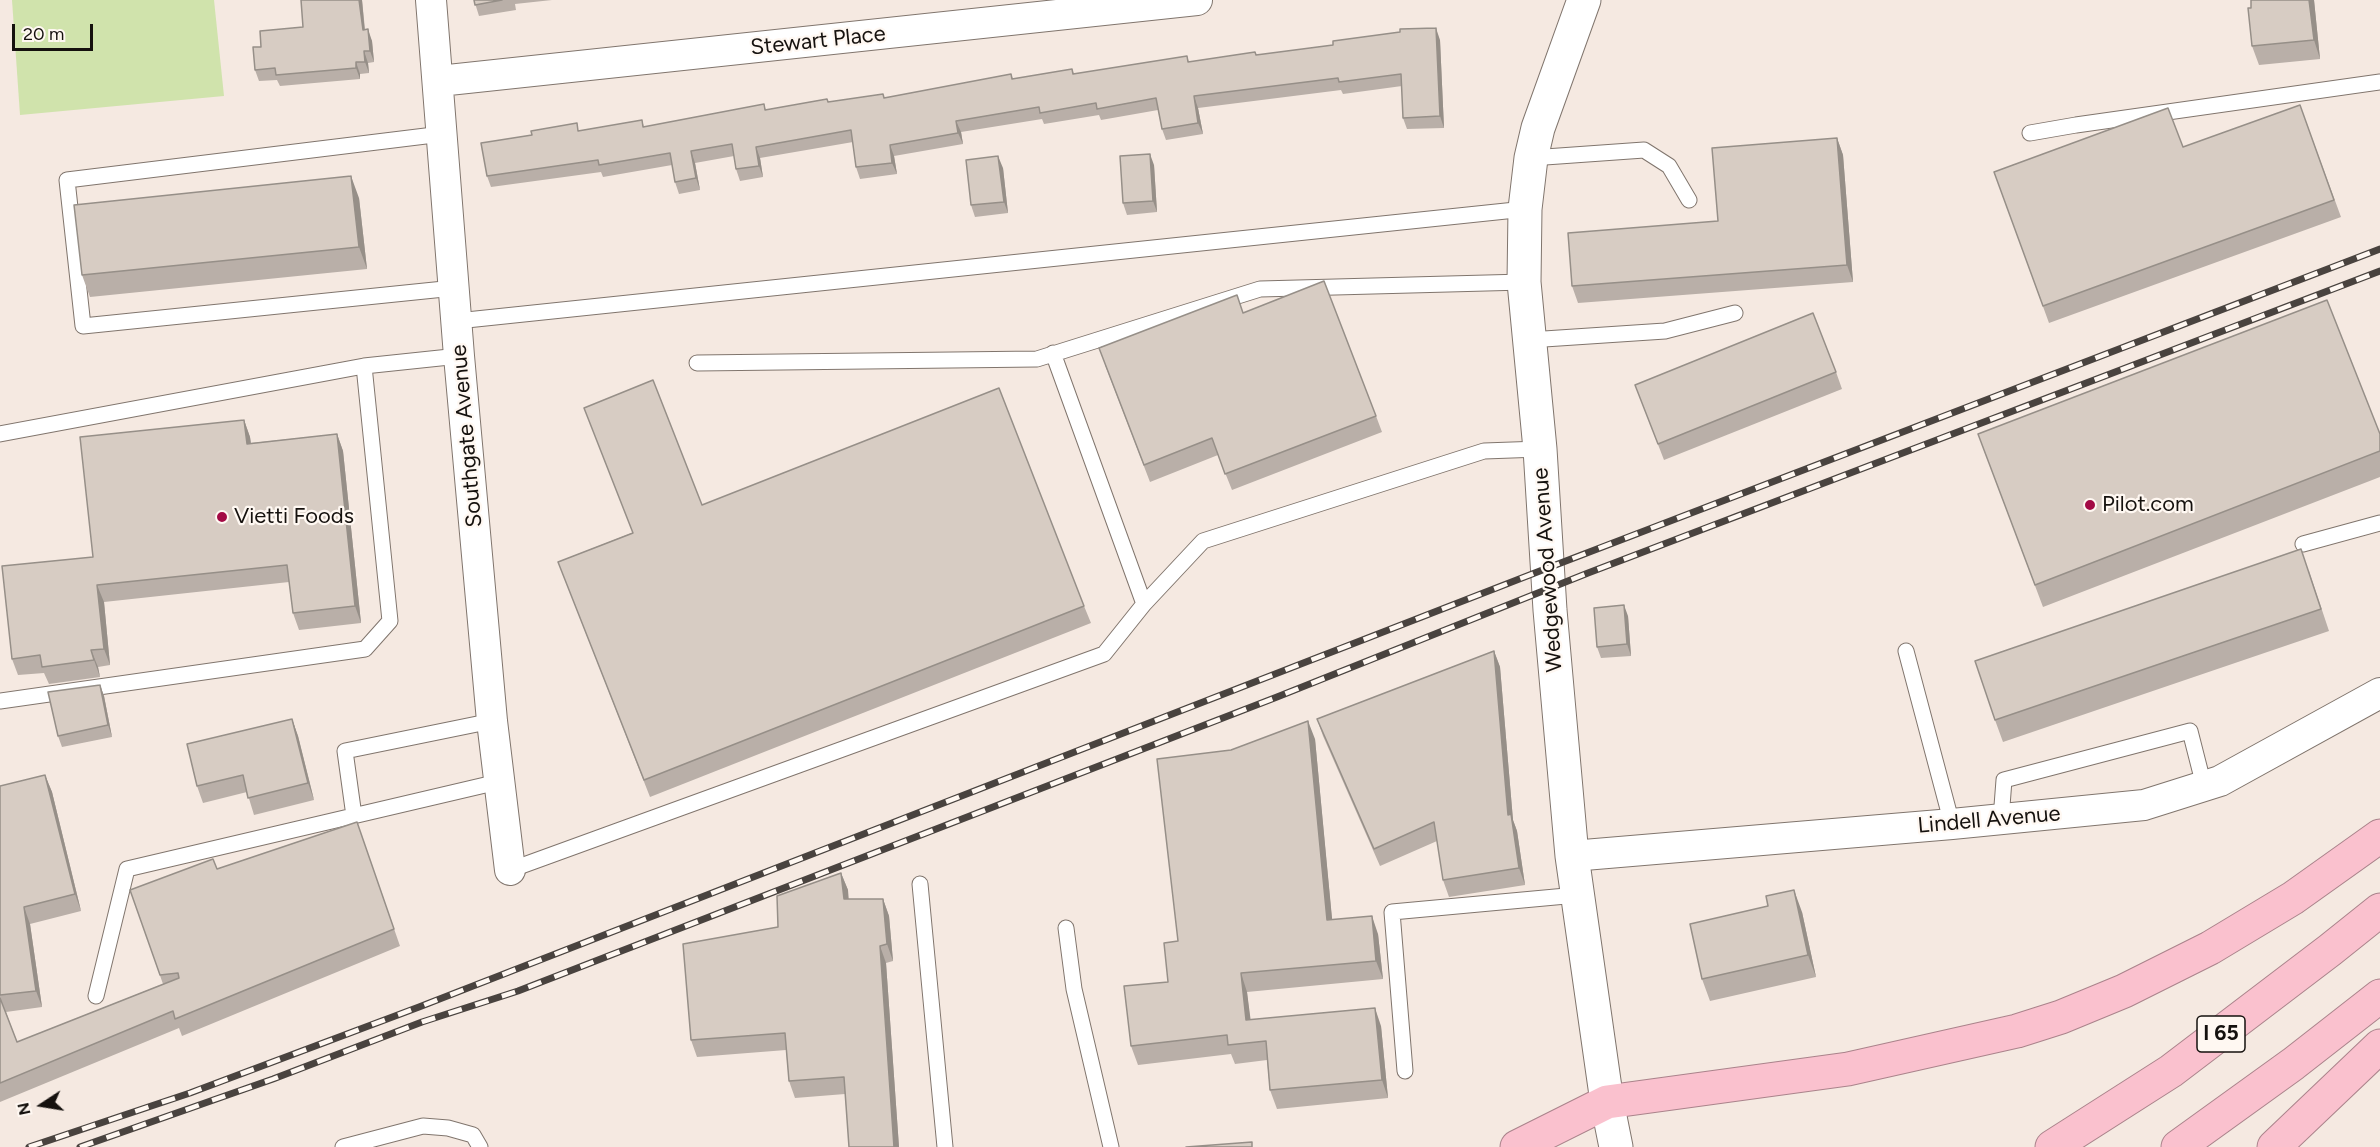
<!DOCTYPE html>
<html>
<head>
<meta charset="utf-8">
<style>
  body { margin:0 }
  #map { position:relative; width:2380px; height:1147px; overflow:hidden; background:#f5e9e1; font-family:Figtree,sans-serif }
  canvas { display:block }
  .north { position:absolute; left:12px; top:1075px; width:60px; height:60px; -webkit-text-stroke:4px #fff8f2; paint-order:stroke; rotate:258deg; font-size:16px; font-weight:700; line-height:24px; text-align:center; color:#15110e }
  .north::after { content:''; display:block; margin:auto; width:21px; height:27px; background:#15110e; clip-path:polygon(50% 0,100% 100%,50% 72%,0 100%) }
  .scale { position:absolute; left:12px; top:24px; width:81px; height:27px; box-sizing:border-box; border:3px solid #15110e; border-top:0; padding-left:8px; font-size:18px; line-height:21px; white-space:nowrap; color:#15110e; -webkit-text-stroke:4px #fff8f2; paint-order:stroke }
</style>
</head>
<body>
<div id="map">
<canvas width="2380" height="1147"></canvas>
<div class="north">N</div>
<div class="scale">20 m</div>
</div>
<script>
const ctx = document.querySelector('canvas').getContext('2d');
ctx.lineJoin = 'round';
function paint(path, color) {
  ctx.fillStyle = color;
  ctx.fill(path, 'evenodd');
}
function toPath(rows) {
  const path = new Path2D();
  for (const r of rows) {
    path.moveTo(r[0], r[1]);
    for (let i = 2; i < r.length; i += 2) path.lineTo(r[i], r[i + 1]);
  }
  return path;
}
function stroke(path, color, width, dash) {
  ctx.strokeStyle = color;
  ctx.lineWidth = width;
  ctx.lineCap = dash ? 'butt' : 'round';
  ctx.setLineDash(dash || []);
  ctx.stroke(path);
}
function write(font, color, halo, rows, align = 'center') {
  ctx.font = font + ' Figtree,sans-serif';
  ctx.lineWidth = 4.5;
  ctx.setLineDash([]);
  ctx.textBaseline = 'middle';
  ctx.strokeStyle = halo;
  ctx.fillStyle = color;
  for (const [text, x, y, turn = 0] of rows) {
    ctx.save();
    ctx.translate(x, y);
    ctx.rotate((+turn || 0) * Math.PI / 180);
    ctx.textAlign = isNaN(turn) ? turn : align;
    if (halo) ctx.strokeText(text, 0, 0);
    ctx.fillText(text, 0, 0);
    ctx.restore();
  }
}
paint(toPath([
  [12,0,214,0,224,96,20,115]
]), '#d0e3ac');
const lane = toPath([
  [2030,133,2076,125,2380,82],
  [442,134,67,180,83,326,454,288],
  [1531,158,1644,150,1669,166,1689,200],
  [457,321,1525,209],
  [1529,340,1665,331,1735,313],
  [1053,353,1144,604],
  [697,363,1037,359,1260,289,1524,282],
  [0,434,364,366],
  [2303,544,2380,523],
  [1906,651,1952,824],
  [0,701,365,649,390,621,364,366,459,356],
  [354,816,345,751,492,721],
  [2001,819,2004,780,2190,731,2204,786],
  [510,870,1104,654,1144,604,1203,541,1484,451,1540,449],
  [920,884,945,1147],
  [1066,928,1074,989,1111,1147],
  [96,996,127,869,498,782],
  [1405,1071,1392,912,1577,895],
  [343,1147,423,1126,448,1128,473,1135,480,1147]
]);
const street = toPath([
  [431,0,459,356,492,721,510,870],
  [439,81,1197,0],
  [1572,856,1952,824,2144,805,2220,781,2380,693]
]);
const secondary = toPath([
  [1584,0,1538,128,1531,158,1525,209,1524,282,1540,449,1550,610,1572,856,1607,1102,1616,1147]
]);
const highway = toPath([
  [1517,1147,1607,1102,1848,1069,2017,1031,2061,1017,2124,991,2210,948,2293,898,2380,836],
  [2052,1147,2171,1071,2330,950,2380,910],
  [2178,1147,2293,1064,2380,996],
  [2274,1147,2380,1046]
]);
stroke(lane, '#80756d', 17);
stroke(street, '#80756d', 32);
stroke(secondary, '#80756d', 35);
stroke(highway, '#aa838b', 35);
stroke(lane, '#fff', 15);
stroke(street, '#fff', 30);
stroke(secondary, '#fff', 33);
stroke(highway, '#fac1ce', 33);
const rail = toPath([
  [29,1147,190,1093,419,1007,1545,569,2380,249],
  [80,1147,273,1079,422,1022,518,991,1277,697,1588,573,2380,271]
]);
stroke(rail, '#49433f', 7);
stroke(rail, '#fff8f2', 4.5, [14]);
paint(toPath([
  [301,0,362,0,365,29,372,41,374,62,368,63,369,73,360,74,360,79,280,86,277,80,259,81,255,70,261,47,303,27],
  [474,0,552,0,515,4,516,10,479,16],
  [2314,0,2320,59,2259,65,2252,46,2251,8],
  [1440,40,1444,128,1407,129,1403,118,1402,86,1343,94,1341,90,1198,108,1203,134,1166,140,1162,129,1158,110,1101,120,1099,115,1044,124,1042,119,961,132,963,144,894,156,897,174,860,179,856,167,853,142,760,158,763,177,740,181,736,169,734,156,695,163,700,190,679,194,675,182,672,165,603,177,601,172,491,187,487,176,532,135,579,131,642,120,644,127,764,104,766,110,828,102,885,98,1011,74,1013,79,1072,69,1074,74,1187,56,1189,62,1255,52,1256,55],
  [2300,105,2341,217,2049,323,1994,172,2183,147],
  [1837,138,1843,155,1853,282,1578,303,1572,286,1718,221],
  [1154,165,1157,212,1127,215,1123,203],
  [1003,168,1008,213,975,217,971,205],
  [359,198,367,269,90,297,82,275],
  [1105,365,1376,416,1382,432,1232,490,1218,455,1150,482],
  [1836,372,1842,389,1664,460,1635,385],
  [244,420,250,437,251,443,337,434,343,451,361,623,299,630,293,613,289,582,104,602,110,665,98,667,100,677,49,684,44,673,18,675,12,659,93,557],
  [1978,434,2380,434,2380,477,2043,607],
  [702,505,1084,606,1091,623,650,797,558,562],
  [2309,571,2329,631,2003,742,1995,720],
  [1628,616,1631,656,1601,658,1597,647],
  [1494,651,1500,667,1513,820,1517,831,1525,885,1449,897,1443,880,1437,841,1380,866,1323,736,1317,719],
  [100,685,104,696,112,737,62,747,58,736],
  [292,719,298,736,314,800,254,815,247,792,203,803,197,786],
  [1315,739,1332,920,1378,934,1383,979,1247,992,1250,1020,1381,1026,1388,1098,1277,1109,1270,1090,1267,1060,1235,1064,1231,1054,1138,1065,1131,1046,1168,982,1178,941,1231,750],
  [45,775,52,792,81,911,30,924,42,1007,6,1012,17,1042,163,984,130,890,217,869,357,822,400,946,182,1036,179,1028,0,1102,0,786],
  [841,873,848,890,848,899,883,899,889,916,893,961,886,963,899,1147,849,1147,845,1094,795,1098,789,1081,786,1050,697,1057,691,1040,778,927],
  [1802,912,1816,977,1710,1001,1702,979]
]), '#b9afa8');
paint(toPath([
  [359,0,362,0,365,34,363,30,361,22],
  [2309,0,2314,0,2320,59,2314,40],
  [1436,28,1440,40,1444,128,1440,116],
  [368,29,372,41,374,62,370,51],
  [364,51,368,63,369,73,365,62],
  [356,62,360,74,360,79,356,68],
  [1194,96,1198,108,1203,134,1198,123],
  [956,121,961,132,963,144,958,133],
  [1837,138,1843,155,1853,282,1847,265],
  [890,145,894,156,897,174,892,163],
  [756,147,760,158,763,177,759,166],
  [691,151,695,163,700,190,696,178],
  [1150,154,1154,165,1157,212,1153,201],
  [998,156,1003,168,1008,213,1004,202],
  [351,176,359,198,367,269,359,247],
  [244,420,250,437,253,461,247,444],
  [337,434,343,451,361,623,355,606],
  [97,585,104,602,110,665,104,649],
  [1624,605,1628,616,1631,656,1627,644],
  [91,650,98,667,100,677,94,660],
  [1494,651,1500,667,1513,820,1517,831,1525,885,1519,868,1508,815],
  [100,685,104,696,112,737,108,725],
  [292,719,298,736,314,800,308,783],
  [1308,721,1315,739,1334,939,1327,920],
  [45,775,52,792,81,911,75,894],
  [841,873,848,890,850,915,844,899],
  [1794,890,1802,912,1816,977,1808,955],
  [883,899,889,916,893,961,887,944],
  [24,907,30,924,42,1007,36,991],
  [1372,916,1378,934,1383,979,1376,961],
  [880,946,886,963,899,1147,894,1147],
  [1241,973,1247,992,1253,1038,1246,1020],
  [1375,1008,1381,1026,1388,1098,1382,1080]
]), '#968f88');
const building = toPath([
  [301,0,359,0,363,30,368,29,370,51,364,51,365,62,356,62,356,68,276,75,275,68,255,70,253,47,261,47,260,31,303,27,301,0],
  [474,0,502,0,475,5,474,0],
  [2251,0,2309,0,2314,40,2252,46,2248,8,2251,8,2251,0],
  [1436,28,1440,116,1403,118,1401,74,1339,82,1338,78,1194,96,1198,123,1162,129,1156,98,1097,109,1096,103,1040,113,1039,107,956,121,958,133,890,145,892,163,856,167,851,130,756,147,759,166,736,169,732,144,691,151,696,178,675,182,670,153,599,165,598,160,487,176,481,143,532,135,531,131,577,123,578,131,642,120,643,127,764,104,765,110,827,99,828,102,883,94,884,98,1011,74,1012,79,1072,69,1073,74,1187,56,1188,62,1255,52,1256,55,1333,45,1333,41,1400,32,1400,29,1436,28],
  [2300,105,2334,200,2043,306,1994,172,2168,108,2183,147,2300,105],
  [1837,138,1847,265,1572,286,1568,233,1718,221,1712,148,1837,138],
  [1150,154,1153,201,1123,203,1120,156,1150,154],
  [998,156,1004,202,971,205,966,160,998,156],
  [351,176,359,247,82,275,74,205,351,176],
  [1324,281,1376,416,1225,474,1212,438,1144,465,1099,348,1237,295,1243,313,1324,281],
  [2327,300,2380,434,2380,451,2035,585,1978,434,2327,300],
  [1813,313,1836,372,1658,444,1635,385,1813,313],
  [653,380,702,505,999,388,1084,606,644,780,558,562,633,533,584,408,653,380],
  [244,420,247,444,337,434,355,606,293,613,287,565,97,585,104,649,91,650,94,660,42,667,40,655,12,659,2,566,93,557,80,437,244,420],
  [2301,549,2321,609,1995,720,1975,661,2301,549],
  [1624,605,1627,644,1597,647,1594,608,1624,605],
  [1494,651,1508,815,1511,814,1519,868,1443,880,1434,822,1374,849,1317,719,1494,651],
  [100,685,108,725,58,736,48,692,100,685],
  [292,719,308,783,248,798,243,775,197,786,187,744,292,719],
  [1308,721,1327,920,1372,916,1376,961,1241,973,1246,1020,1375,1008,1382,1080,1270,1090,1266,1041,1228,1045,1227,1035,1131,1046,1124,986,1168,982,1164,943,1178,941,1157,759,1231,750,1308,721],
  [45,775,75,894,24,907,36,991,0,995,0,786,45,775],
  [357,822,394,929,175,1019,173,1011,0,1083,0,998,17,1042,179,978,178,973,160,975,130,890,213,859,217,869,357,822],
  [841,873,844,899,883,899,887,944,880,946,894,1147,849,1147,844,1077,789,1081,785,1033,691,1040,683,944,778,927,777,896,841,873],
  [1794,890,1808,955,1702,979,1690,924,1768,906,1766,896,1794,890],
  [1252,1142,1252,1147,1186,1147,1252,1142]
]);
paint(building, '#d7ccc3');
stroke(building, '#968f88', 1.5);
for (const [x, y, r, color] of [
  [2090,505,6,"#a30a45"],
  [222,517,6,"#a30a45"]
]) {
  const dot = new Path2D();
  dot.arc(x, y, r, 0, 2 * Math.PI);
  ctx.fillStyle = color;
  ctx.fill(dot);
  stroke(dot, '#fff8f2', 2);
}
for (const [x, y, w] of [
  [2221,1034,48]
]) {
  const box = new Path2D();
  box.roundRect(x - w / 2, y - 18, w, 36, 4.5);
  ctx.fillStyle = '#fff8f2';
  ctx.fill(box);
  stroke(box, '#15110e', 1.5);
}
write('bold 21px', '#15110e', null, [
  ["I 65",2221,1034]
]);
write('22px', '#15110e', '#fff8f2', [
  ["Stewart Place",818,41,-6],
  ["Southgate Avenue",467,436,-95],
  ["Wedgewood Avenue",1548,570,-94],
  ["Lindell Avenue",1989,820,-5]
]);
write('22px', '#15110e', '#fff8f2', [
  ["Pilot.com",2102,505],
  ["Vietti Foods",234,517]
], 'left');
</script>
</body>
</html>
